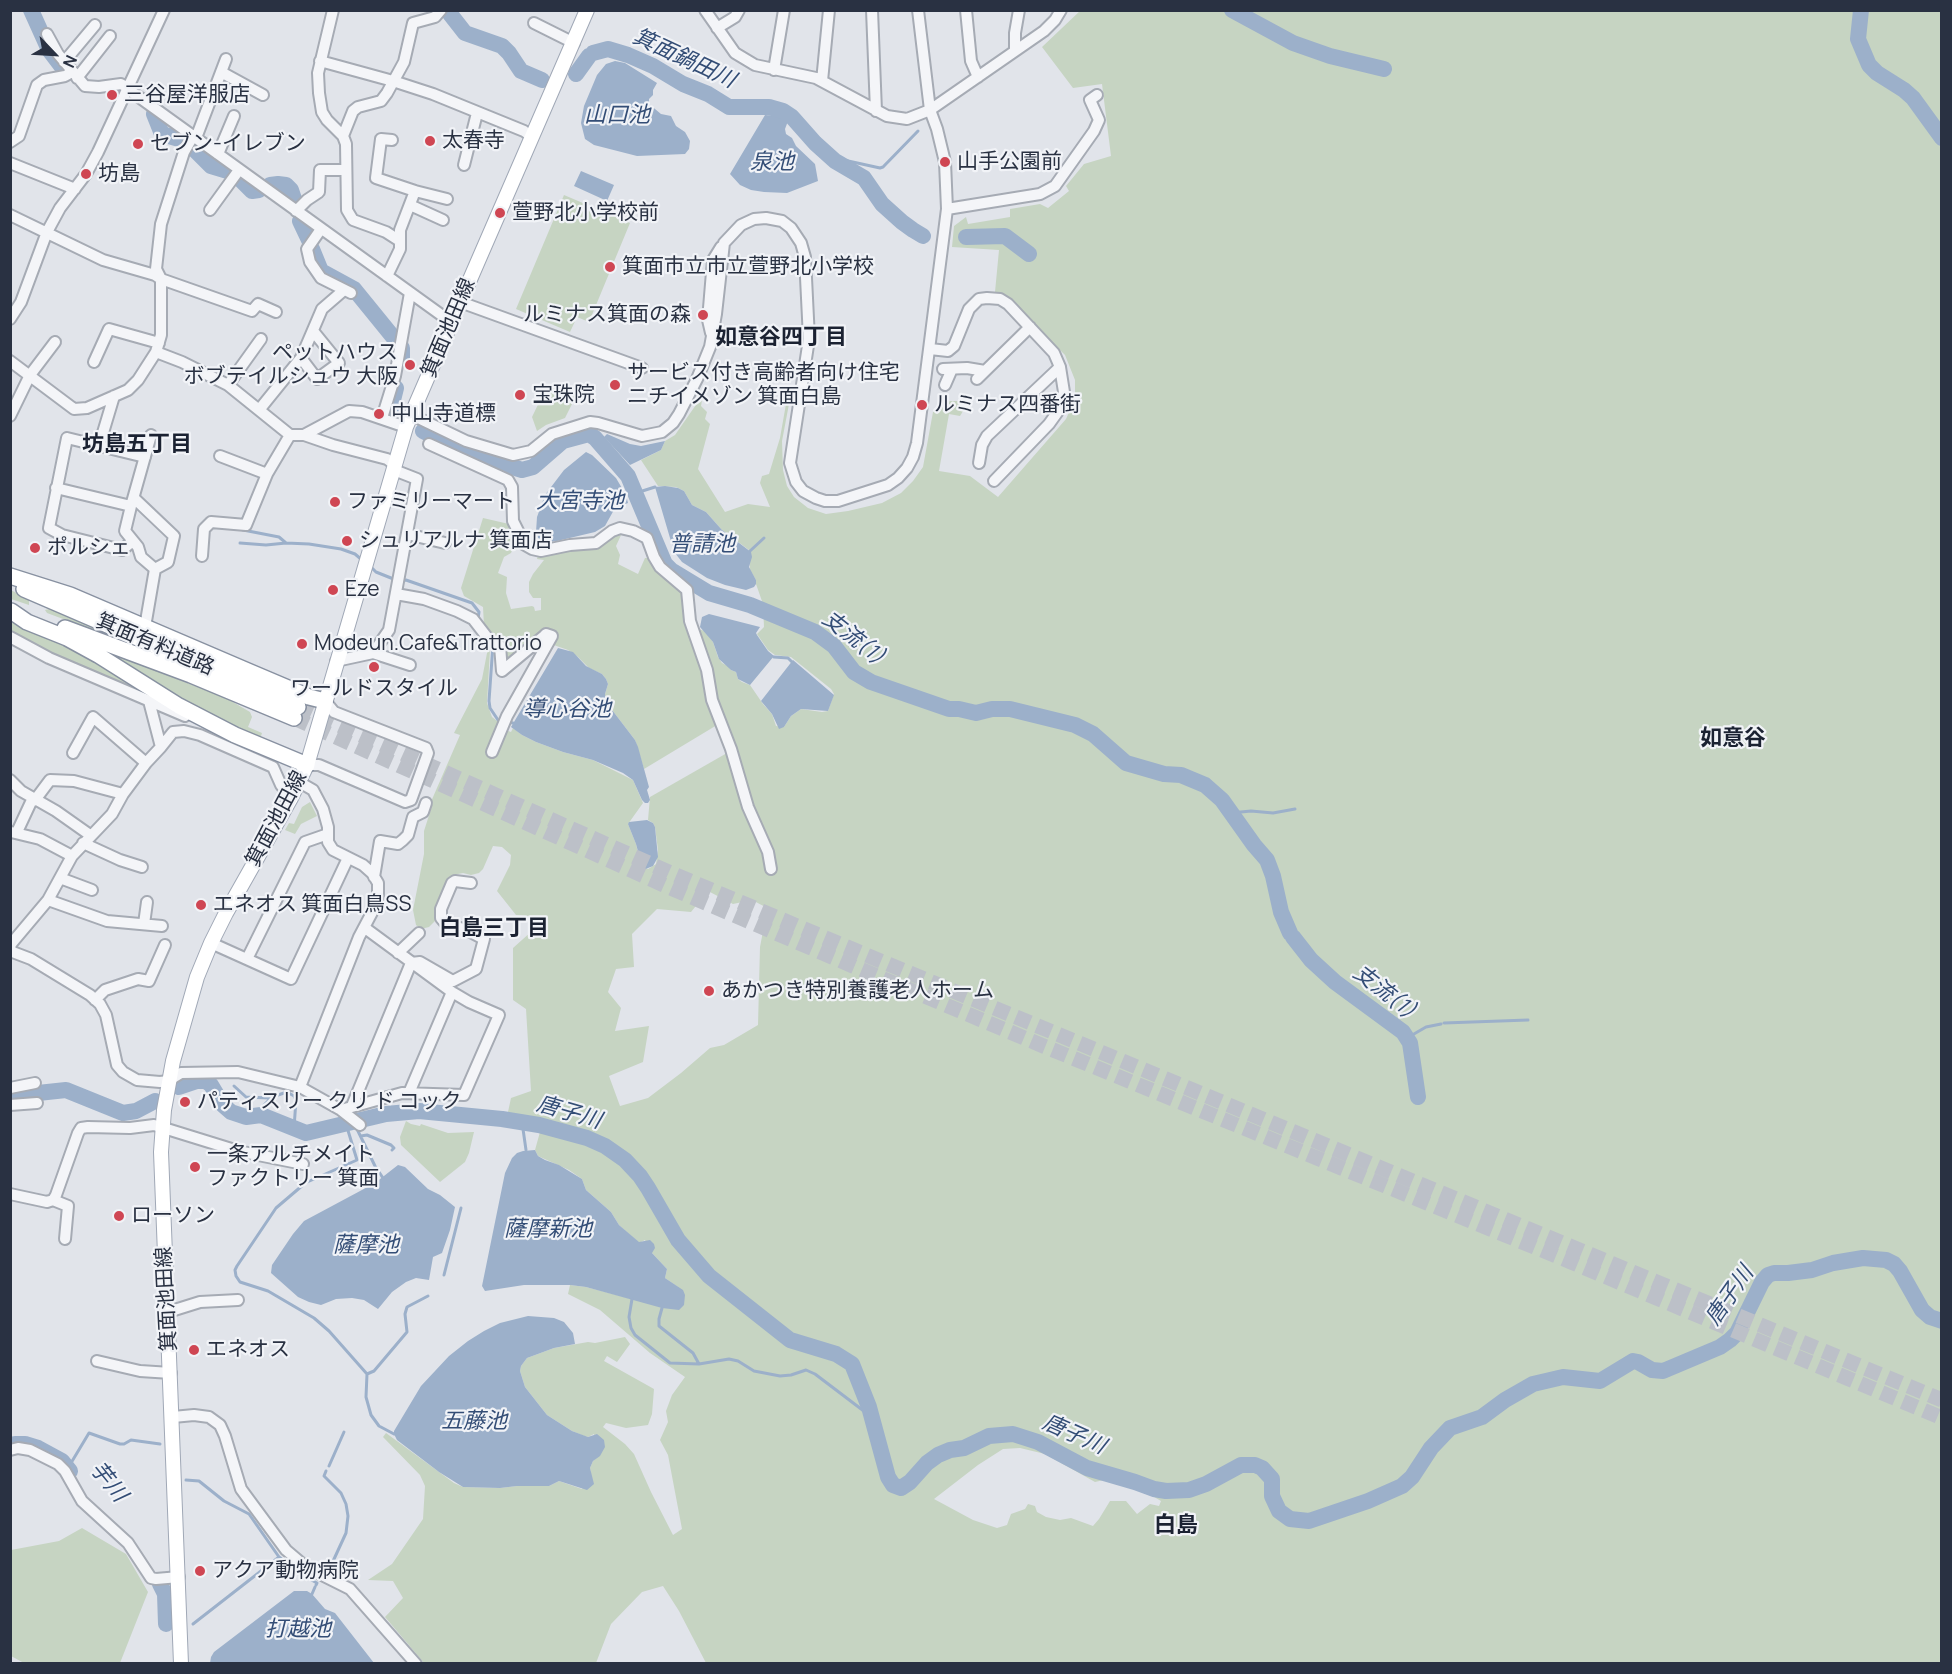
<!DOCTYPE html>
<html>
<head>
<meta charset="utf-8">
<style>
  body { margin:0 }
  #map { position:relative; width:1952px; height:1674px; overflow:hidden; background:#e1e4ea; font-family:Manrope,sans-serif }
  canvas { display:block }
  .frame { position:absolute; inset:0; border:12px solid #293142; pointer-events:none }
  .north { position:absolute; left:24px; top:24px; width:60px; height:60px; -webkit-text-stroke:4px #f1f3f7; paint-order:stroke; rotate:115deg; font-size:16px; font-weight:700; line-height:24px; text-align:center; color:#293142 }
  .north::after { content:''; display:block; margin:auto; width:21px; height:27px; background:#293142; clip-path:polygon(50% 0,100% 100%,50% 72%,0 100%) }
</style>
</head>
<body>
<div id="map">
<canvas width="1952" height="1674"></canvas>
<div class="frame"></div>
<div class="north">N</div>
</div>
<script>
const ctx = document.querySelector('canvas').getContext('2d');
ctx.lineJoin = 'round';
function paint(path, color) {
  ctx.fillStyle = color;
  ctx.fill(path, 'evenodd');
}
function toPath(rows) {
  const path = new Path2D();
  for (const r of rows) {
    path.moveTo(r[0], r[1]);
    for (let i = 2; i < r.length; i += 2) path.lineTo(r[i], r[i + 1]);
  }
  return path;
}
function stroke(path, color, width, dash) {
  ctx.strokeStyle = color;
  ctx.lineWidth = width;
  ctx.lineCap = dash ? 'butt' : 'round';
  ctx.setLineDash(dash || []);
  ctx.stroke(path);
}
function write(font, color, halo, rows, align = 'center') {
  ctx.font = font + ' Manrope,"Noto Sans JP",sans-serif';
  ctx.lineWidth = 4.5;
  ctx.setLineDash([]);
  ctx.textBaseline = 'middle';
  ctx.strokeStyle = halo;
  ctx.fillStyle = color;
  for (const [text, x, y, turn = 0] of rows) {
    ctx.save();
    ctx.translate(x, y);
    ctx.rotate((+turn || 0) * Math.PI / 180);
    ctx.textAlign = isNaN(turn) ? turn : align;
    if (halo) ctx.strokeText(text, 0, 0);
    ctx.fillText(text, 0, 0);
    ctx.restore();
  }
}
paint(toPath([
  [1081,10,1941,11,1941,1663,706,1663,679,1611,663,1586,642,1592,611,1624,596,1663,424,1663,385,1617,403,1598,393,1581,368,1580,392,1564,423,1519,425,1486,420,1475,383,1437,386,1433,454,1483,463,1487,500,1488,517,1486,549,1486,559,1481,582,1489,591,1474,590,1468,593,1461,596,1458,594,1434,588,1437,584,1436,572,1431,547,1415,525,1387,520,1371,521,1366,527,1358,554,1348,588,1342,595,1343,625,1337,630,1344,617,1362,607,1356,604,1361,654,1389,652,1414,648,1425,626,1428,606,1423,603,1427,625,1444,634,1454,651,1492,673,1535,682,1529,668,1455,660,1440,668,1422,666,1411,672,1395,685,1377,650,1353,600,1310,568,1294,570,1285,586,1287,632,1299,678,1287,665,1278,667,1269,652,1253,645,1240,639,1243,619,1225,611,1212,586,1190,582,1179,569,1170,538,1156,535,1150,540,1132,510,1124,508,1112,511,1098,531,1091,526,1009,513,1000,513,948,532,931,529,916,516,915,497,891,510,865,511,855,502,847,493,846,483,869,479,873,471,875,463,873,453,875,447,880,435,912,437,919,429,927,421,929,416,925,413,910,424,854,424,831,432,806,430,804,460,735,454,733,482,679,488,648,490,650,487,703,492,717,501,724,503,729,511,732,513,728,522,735,536,742,563,752,593,760,633,780,643,803,628,824,636,844,641,865,648,869,656,864,658,850,655,827,653,823,648,820,650,797,734,749,716,698,695,628,705,631,713,642,718,657,722,663,728,666,731,670,736,672,738,679,742,682,750,685,763,704,772,714,776,726,784,727,791,716,801,709,822,712,828,711,834,694,831,689,791,657,775,655,768,650,757,634,764,627,763,604,756,584,756,580,750,570,749,550,722,530,706,512,692,505,684,491,676,487,658,486,641,460,661,450,665,441,675,435,700,399,702,400,701,406,707,412,705,419,710,424,698,469,725,512,748,504,770,507,760,483,762,476,769,474,780,438,786,404,789,404,782,441,783,470,787,486,794,497,808,508,826,514,848,511,882,503,901,493,913,481,923,467,933,412,950,401,958,401,962,397,968,403,960,416,949,414,939,471,970,476,998,497,1066,419,1075,399,1075,380,1065,355,1009,299,995,292,999,250,952,247,954,226,966,217,968,224,1010,217,1010,209,1040,204,1048,208,1069,191,1066,186,1084,164,1111,156,1102,84,1073,88,1042,47],
  [708,891,733,904,752,900,773,911,764,926,760,947,758,1025,724,1045,710,1048,681,1073,648,1098,620,1106,609,1076,643,1062,649,1026,615,1031,621,1008,608,992,616,969,634,967,632,934,657,909,691,912],
  [1020,1448,1045,1454,1095,1482,1108,1479,1144,1491,1161,1501,1159,1506,1150,1504,1137,1514,1126,1501,1110,1501,1099,1519,1093,1526,1071,1518,1060,1520,1046,1517,1037,1512,1035,1506,1028,1504,1025,1509,1011,1514,1007,1525,997,1528,973,1520,934,1499,978,1465,1003,1449],
  [564,195,630,223,589,322,577,317,570,332,516,309],
  [548,384,567,391,568,390,577,394,565,418,546,425,537,431,532,417],
  [483,518,509,524,517,539,511,553,504,557,498,573,507,577,506,593,511,609,532,606,534,607,535,611,541,610,541,598,533,598,529,592,529,582,533,574,544,560,537,559,538,555,606,539,622,533,616,546,620,555,618,564,638,574,645,558,649,558,653,565,682,592,684,623,701,672,706,703,717,725,644,769,635,740,606,702,605,694,608,684,606,679,602,674,589,668,578,657,568,650,551,644,555,635,502,668,494,643,484,626,483,607,464,596,461,588],
  [11,590,29,600,29,605,11,599],
  [49,609,65,614,168,658,47,613,45,610],
  [10,620,69,644,170,708,11,635],
  [97,648,226,698,250,712,252,717,248,727,262,733,260,739,213,720],
  [310,802,317,816,301,824,295,834,285,830,289,823,294,824,302,807],
  [406,1121,411,1124,420,1126,421,1124,448,1133,474,1132,469,1153,465,1162,440,1182,401,1145,400,1137],
  [82,1528,126,1554,148,1592,120,1663,24,1663,11,1656,11,1550,59,1541]
]), '#c6d4c2');
paint(toPath([
  [615,61,625,63,657,83,653,90,653,95,649,99,649,104,661,114,671,116,676,126,685,132,690,141,689,149,685,154,637,156,594,145,585,139,581,123,584,106,597,75,606,64],
  [765,115,779,116,788,121,785,129,786,134,792,138,796,146,815,164,818,181,787,193,764,192,751,190,740,185,730,174],
  [581,171,614,185,607,201,574,186],
  [607,434,630,444,641,446,665,441,661,450,630,465,604,437],
  [586,452,592,455,616,478,626,495,628,503,615,508,605,526,595,532,557,541,548,542,538,538,536,532,537,517,545,495,564,470],
  [665,486,678,488,684,491,692,505,706,512,722,530,751,552,752,557,749,567,756,580,756,584,754,587,746,590,725,585,707,578,682,562,675,553,670,538,655,487],
  [709,614,760,627,756,633,757,635,768,651,774,656,750,685,738,679,736,672,731,670,719,659,713,642,700,627,702,617],
  [558,648,573,652,586,666,602,674,606,679,608,684,605,694,606,702,635,740,638,747,649,787,647,790,650,800,648,803,645,803,642,800,633,780,623,773,593,760,563,752,536,742,522,735,511,727],
  [793,660,834,695,828,711,801,709,791,716,784,727,779,729,772,714,761,701],
  [647,820,653,823,655,827,658,857,653,866,643,870,636,844,628,824,629,822],
  [535,1150,538,1156,545,1160,559,1165,582,1179,586,1190,611,1212,619,1225,639,1242,650,1240,654,1244,655,1248,652,1253,667,1269,665,1278,683,1290,685,1295,684,1305,679,1310,662,1308,586,1287,570,1285,524,1285,485,1291,482,1286,505,1173,512,1158,517,1153,523,1151],
  [398,1165,405,1167,428,1189,440,1195,455,1207,450,1230,442,1253,433,1257,429,1280,416,1278,406,1282,392,1292,378,1309,364,1300,352,1298,336,1299,321,1305,309,1302,298,1297,271,1273,272,1265,293,1234,304,1221,375,1183],
  [528,1316,554,1318,564,1322,573,1333,575,1344,554,1348,527,1358,521,1366,520,1371,525,1387,547,1415,572,1431,588,1437,597,1434,604,1440,605,1447,600,1456,593,1461,590,1468,594,1484,587,1490,559,1481,549,1486,517,1486,500,1488,463,1487,439,1472,397,1440,394,1434,394,1431,421,1386,449,1356,468,1341,484,1331,500,1323],
  [294,1591,307,1591,312,1594,325,1609,335,1613,374,1663,210,1663,211,1657,214,1652]
]), '#9cb0ca');
stroke(toPath([
  [830,157,880,168,883,167,918,131],
  [636,493,655,487],
  [243,530,279,537,286,543],
  [240,543,266,545,286,543,309,544,341,549,355,554,362,560],
  [750,551,764,538],
  [370,566,376,572,396,580],
  [402,581,406,580,472,603,479,612,478,619],
  [493,644,489,701,490,708,498,720,513,723],
  [774,657,788,658,792,662],
  [1231,813,1251,811,1273,813,1295,809],
  [1444,1023,1528,1020],
  [1407,1038,1426,1027,1441,1024],
  [234,1086,246,1097,269,1098],
  [252,1117,272,1097,287,1092,294,1096,296,1100,294,1128],
  [522,1122,526,1150],
  [356,1127,375,1166,383,1178],
  [361,1136,367,1135,391,1145,394,1148,392,1150],
  [305,1183,357,1160,346,1124],
  [303,1185,276,1208,237,1266,235,1270,236,1276,240,1282,268,1291,314,1318,329,1331,367,1374,374,1371,407,1332,405,1314,407,1307,428,1296],
  [444,1275,461,1208],
  [632,1299,629,1317,631,1328,635,1335,670,1363,699,1364,729,1359,738,1361,754,1371,780,1376,791,1375,806,1370,815,1374,873,1418],
  [662,1308,659,1319,659,1326,693,1353,699,1364],
  [367,1374,366,1397,371,1415,379,1426,394,1434],
  [329,1466,344,1432],
  [68,1468,89,1433,120,1444,124,1444,131,1440,160,1444],
  [326,1471,324,1476,341,1493,346,1504,348,1516,346,1533,329,1570],
  [186,1480,199,1481,224,1501,249,1514,279,1557,301,1575],
  [304,1576,317,1583,316,1585],
  [312,1594,315,1587],
  [193,1624,279,1557]
]), '#9cb0ca', 3);
stroke(toPath([
  [31,10,49,50,65,71],
  [447,10,465,33,502,46,509,53,521,71,542,80],
  [1232,10,1293,43,1330,56,1384,69],
  [1861,10,1858,39,1869,65,1877,73,1904,90,1913,98,1942,138],
  [593,53,608,49,628,55,653,66,683,84,708,94,729,107,769,107,783,111,792,117,815,143,835,161,864,178,882,204,902,222,913,230,923,236],
  [576,74,589,56],
  [154,114,162,134,186,141],
  [192,147,211,166,231,172],
  [239,178,252,191,259,190],
  [270,185,278,184,286,185,291,190,295,202],
  [300,221,309,240],
  [966,237,1005,236,1029,254],
  [312,249,321,271,354,289,402,348,402,360],
  [396,388,391,408,392,411,399,415],
  [423,431,471,454,522,470,533,467,563,441,589,434,595,438,628,476,665,564,671,570,709,593,750,605,815,632,834,646,854,672,871,682,949,709,959,709,976,713,992,709,1010,709,1075,725,1093,734,1126,763,1164,774,1181,775,1205,785,1222,800,1254,845,1267,860,1273,876,1281,912,1290,933],
  [1293,937,1311,960,1335,982,1403,1032,1410,1043,1418,1097],
  [179,1087,197,1081,206,1081,211,1085,223,1105,231,1112,246,1117,261,1115,306,1133,386,1114,419,1111,502,1119,539,1125,587,1138,605,1146,625,1160,640,1176,648,1188,678,1240,709,1276,790,1340,836,1354,852,1364,869,1407,888,1477,893,1485,901,1488,910,1482,927,1463,938,1455,950,1450,964,1448,989,1436,1013,1434,1038,1442,1087,1468,1135,1482,1154,1489,1166,1491,1189,1490,1206,1484,1241,1465,1255,1465,1262,1468,1272,1479,1272,1496,1279,1511,1290,1519,1309,1521,1368,1501,1402,1486,1412,1477,1431,1448,1450,1428,1482,1417,1505,1400,1533,1384,1563,1377,1600,1381,1633,1361,1638,1362,1652,1370,1663,1371,1720,1347,1730,1340,1737,1333,1762,1282,1768,1275,1774,1273,1788,1273,1812,1270,1833,1263,1863,1258,1886,1260,1894,1264,1900,1271,1922,1310,1930,1317,1942,1321],
  [10,1096,66,1090,123,1113,136,1111,155,1101],
  [15,1444,25,1444,38,1448,62,1461,70,1471],
  [160,1584,165,1594,166,1624]
]), '#9cb0ca', 16);
stroke(toPath([
  [298,707,671,873,859,952,1942,1400],
  [294,718,666,886,853,966,1041,1045,1571,1262,1942,1418]
]), '#bcc0c8', 15, [15, 8]);
const minor = toPath([
  [333,10,318,73,319,93,322,112,327,120,343,136,346,144,347,210,353,220,386,232,400,241],
  [872,10,876,111],
  [918,10,930,110,1044,31,1055,20,1061,10],
  [966,10,971,61,978,77],
  [534,23,574,43],
  [717,28,735,17,739,10],
  [47,34,58,54,85,86,99,87,121,84,128,88,132,92,451,322],
  [1015,51,1015,33,1019,10],
  [320,61,393,81,433,94,524,131,532,137],
  [64,62,95,25],
  [774,70,784,10],
  [221,72,263,95],
  [77,78,110,36],
  [822,81,829,10],
  [343,136,353,111,358,107,381,101,387,93,404,62,413,23,435,17,441,10],
  [196,138,226,59],
  [392,140,381,139,376,178,415,191,447,199],
  [10,142,19,136,37,85,44,80,65,76,72,72],
  [218,154,234,116],
  [10,163,75,189],
  [464,165,477,113],
  [410,205,443,220],
  [947,209,1040,194,1055,186,1094,131,1099,120,1090,100,1097,95],
  [210,210,239,170],
  [296,211,307,200,319,192,320,170,345,170],
  [10,215,103,260,155,275,161,279,252,311,258,304,276,312],
  [321,229,307,249,310,262,321,278,351,293],
  [387,276,400,249,400,230,415,191],
  [460,302,642,368],
  [10,319,21,302,47,232,60,208,86,174,98,152,164,10],
  [711,333,708,320,713,260,721,247],
  [930,349,948,351,954,346,969,309,979,299,987,298,1000,299,1008,304,1054,353,1060,367,1064,392,1059,410,1049,424,994,481],
  [156,352,182,362,228,385,290,435,304,435,333,445,387,459,395,465],
  [301,358,317,379,339,363,313,331],
  [10,361,74,409,87,408,128,390,138,380,156,352,161,335,161,279,156,269,161,224,184,152,193,136],
  [94,362,109,329,159,343],
  [943,369,967,368,985,371],
  [977,379,1030,327],
  [228,385,261,339],
  [945,385,952,369],
  [259,410,301,358,322,309,344,290],
  [412,415,466,441,513,455,531,451,552,434,590,422,598,423,642,436,662,432,673,423,679,414,697,379,710,347,716,314,724,243,741,225,754,219,766,218,782,221,791,228,801,243,805,257,809,339,790,463,796,482,803,491,816,498,825,501,838,501,888,485,898,478,907,468,913,457,917,443,947,209,945,162,937,129,930,110,907,119,887,116,816,78,755,65,735,53,705,10],
  [10,416,30,375,55,342],
  [382,418,395,376,410,293],
  [304,435,349,411,362,412,406,427],
  [429,444,508,480,512,487,513,521,525,545,532,549,541,551,570,545,596,543,612,531,620,528,633,531,647,538,654,557,660,567,687,590,690,621,707,670,712,700,731,749,748,807,768,852,771,869],
  [99,446,114,396],
  [220,456,267,474],
  [979,463,982,445,987,436,1060,367],
  [56,488,131,506],
  [134,498,174,536,168,562,155,569,141,557,138,547,125,531,131,506,151,435],
  [407,534,445,543],
  [133,541,122,550,62,535,49,528,67,438,145,457],
  [202,556,204,529,211,522,246,525,267,474,290,435],
  [396,594,424,599,457,611,473,619,490,641,500,646,502,671,544,636,546,634,552,636,507,716,492,752],
  [145,627,155,569],
  [10,637,49,658,185,716],
  [373,653,389,630,417,479,394,470],
  [336,661,373,653,410,665],
  [161,747,173,732,184,731,200,735,273,767,281,785,291,798],
  [73,753,93,717,146,763],
  [307,765,319,765,405,802,411,800,428,753,426,748,334,712,325,701],
  [10,780,21,791,56,811,90,835],
  [299,782,313,790,323,809,328,827,328,842,333,850,363,865,372,873,378,883,378,895,377,903,359,937,300,1087],
  [11,832,40,839,72,856],
  [17,832,31,802,35,800,50,780,74,781,123,794],
  [83,843,120,860,142,867],
  [374,877,380,841,398,844,403,840,408,835,413,817,423,812,426,803],
  [60,878,92,890],
  [48,900,107,921,162,926],
  [144,924,147,902],
  [211,943,291,979,348,858],
  [10,949,11,944,48,900,72,856,112,814,123,794,146,763,161,747,149,701],
  [10,951,31,959,90,995,100,1004,106,1015,117,1065,123,1072,137,1080,160,1082,168,1081,181,1073,238,1072,300,1087,341,1110,402,1093,464,1095,499,1015,469,1002,452,992,365,928],
  [398,953,419,933],
  [247,959,305,842,328,834],
  [95,1000,105,990,138,979,149,981,165,945],
  [10,1088,35,1083],
  [409,1093,452,992],
  [10,1105,37,1103],
  [352,1106,411,963,420,962,453,981,476,969,484,939,467,930,446,924,441,918,441,909,452,883,455,881,471,883],
  [341,1110,360,1125],
  [10,1194,47,1202,53,1200,68,1206,65,1239],
  [53,1200,56,1195,78,1133,81,1128,88,1127,130,1128,154,1125,238,1151,303,1164],
  [168,1312,200,1302,238,1300],
  [97,1361,140,1371,171,1373],
  [173,1417,194,1415,209,1417,220,1425,225,1436,241,1489,286,1550,306,1567,350,1589,416,1664],
  [10,1450,18,1448,30,1450,58,1464,65,1471,82,1501,128,1543,151,1578,156,1579,179,1577]
]);
const major = toPath([
  [181,1664,161,1152,164,1110,173,1061,197,977,211,943,226,913,291,798,307,765,406,427,587,10]
]);
const highway = toPath([
  [10,576,70,595,250,672,309,697,325,701],
  [24,589,298,707],
  [11,611,27,622,67,638,98,655,179,706,235,735,307,765],
  [65,628,191,675,294,718]
]);
stroke(minor, '#a6abb4', 14);
stroke(major, '#a0a8b6', 16);
stroke(highway, '#8891a1', 18);
stroke(minor, '#f4f5f8', 10);
stroke(major, '#fff', 14);
stroke(highway, '#fff', 15);
for (const [x, y, r, color] of [
  [112,95,6,"#cf4653"],
  [430,141,6,"#cf4653"],
  [138,144,6,"#cf4653"],
  [945,162,6,"#cf4653"],
  [86,174,6,"#cf4653"],
  [500,213,6,"#cf4653"],
  [610,267,6,"#cf4653"],
  [703,315,6,"#cf4653"],
  [410,365,6,"#cf4653"],
  [615,385,6,"#cf4653"],
  [520,395,6,"#cf4653"],
  [922,405,6,"#cf4653"],
  [379,414,6,"#cf4653"],
  [335,502,6,"#cf4653"],
  [347,541,6,"#cf4653"],
  [35,548,6,"#cf4653"],
  [333,590,6,"#cf4653"],
  [302,644,6,"#cf4653"],
  [374,667,6,"#cf4653"],
  [201,905,6,"#cf4653"],
  [709,991,6,"#cf4653"],
  [185,1102,6,"#cf4653"],
  [195,1167,6,"#cf4653"],
  [119,1216,6,"#cf4653"],
  [194,1350,6,"#cf4653"],
  [200,1571,6,"#cf4653"]
]) {
  const dot = new Path2D();
  dot.arc(x, y, r, 0, 2 * Math.PI);
  ctx.fillStyle = color;
  ctx.fill(dot);
  stroke(dot, '#f1f3f7', 2);
}
write('21px', '#293142', '#f1f3f7', [
  ["三谷屋洋服店",124,95],
  ["太春寺",442,141],
  ["セブン-イレブン",150,144],
  ["山手公園前",957,162],
  ["坊島",98,174],
  ["萱野北小学校前",512,213],
  ["箕面市立市立萱野北小学校",622,267],
  ["ルミナス箕面の森",691,315,"right"],
  ["ペットハウス",398,353,"right"],
  ["ボブテイルシュウ 大阪",398,377,"right"],
  ["サービス付き高齢者向け住宅",627,373],
  ["ニチイメゾン 箕面白島",627,397],
  ["宝珠院",532,395],
  ["ルミナス四番街",934,405],
  ["中山寺道標",391,414],
  ["ファミリーマート",347,502],
  ["シュリアルナ 箕面店",359,541],
  ["ポルシェ",47,548],
  ["Eze",345,590],
  ["Modeun.Cafe&Trattorio",314,644],
  ["ワールドスタイル",374,689,"center"],
  ["エネオス 箕面白鳥SS",213,905],
  ["あかつき特別養護老人ホーム",721,991],
  ["パティスリー クリ ド コック",197,1102],
  ["一条アルチメイト",207,1155],
  ["ファクトリー 箕面",207,1179],
  ["ローソン",131,1216],
  ["エネオス",206,1350],
  ["アクア動物病院",212,1571]
], 'left');
write('21px', '#293142', '#f1f3f7', [
  ["箕面池田線",449,328,-67],
  ["箕面有料道路",155,645,23],
  ["箕面池田線",277,819,-62],
  ["箕面池田線",167,1299,-93]
]);
write('italic 22px', '#334d76', '#f1f3f7', [
  ["箕面鍋田川",684,59,25],
  ["山口池",617,116],
  ["泉池",772,163],
  ["大宮寺池",580,502],
  ["普請池",702,545],
  ["支流(1)",853,638,38],
  ["導心谷池",567,710],
  ["支流(1)",1384,992,38],
  ["唐子川",569,1113,16],
  ["薩摩新池",548,1230],
  ["薩摩池",366,1246],
  ["唐子川",1730,1296,-55],
  ["五藤池",474,1422],
  ["唐子川",1074,1435,24],
  ["芋川",108,1482,51],
  ["打越池",298,1630]
]);
write('bold 22px', '#1b2232', '#f1f3f7', [
  ["如意谷四丁目",781,338],
  ["坊島五丁目",137,445],
  ["如意谷",1733,739],
  ["白島三丁目",494,929],
  ["白島",1176,1526]
]);
</script>
</body>
</html>
